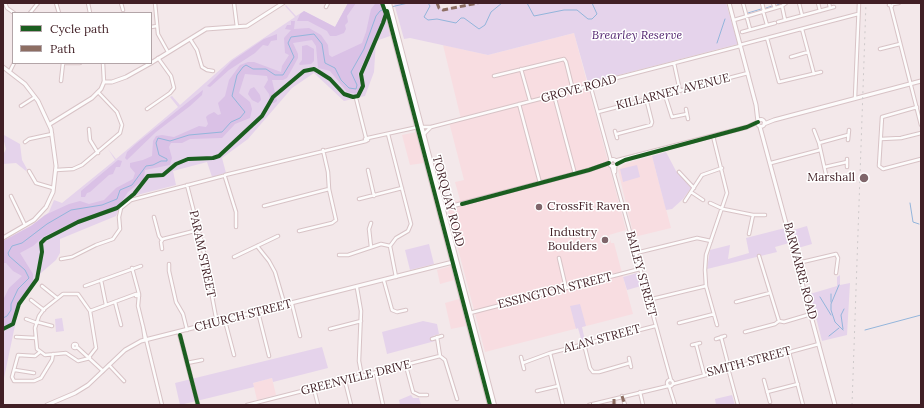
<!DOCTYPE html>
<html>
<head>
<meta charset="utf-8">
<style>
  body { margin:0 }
  #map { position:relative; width:924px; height:408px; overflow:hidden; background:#f3e8ea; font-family:Lora,serif }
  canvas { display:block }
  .frame { position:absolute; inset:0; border:4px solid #411f25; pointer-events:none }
  .legend { position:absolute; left:12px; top:12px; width:140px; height:52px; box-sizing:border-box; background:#fff; border:1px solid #b3a5a8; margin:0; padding:5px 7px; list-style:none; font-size:12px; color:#411f25 }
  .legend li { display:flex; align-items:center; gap:8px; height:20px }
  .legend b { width:20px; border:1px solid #b3a5a8 }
</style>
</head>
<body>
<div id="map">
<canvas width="924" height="408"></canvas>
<div class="frame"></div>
<ul class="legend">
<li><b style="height:5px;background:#1b5e20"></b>Cycle path</li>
<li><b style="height:5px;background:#8d6e63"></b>Path</li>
</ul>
</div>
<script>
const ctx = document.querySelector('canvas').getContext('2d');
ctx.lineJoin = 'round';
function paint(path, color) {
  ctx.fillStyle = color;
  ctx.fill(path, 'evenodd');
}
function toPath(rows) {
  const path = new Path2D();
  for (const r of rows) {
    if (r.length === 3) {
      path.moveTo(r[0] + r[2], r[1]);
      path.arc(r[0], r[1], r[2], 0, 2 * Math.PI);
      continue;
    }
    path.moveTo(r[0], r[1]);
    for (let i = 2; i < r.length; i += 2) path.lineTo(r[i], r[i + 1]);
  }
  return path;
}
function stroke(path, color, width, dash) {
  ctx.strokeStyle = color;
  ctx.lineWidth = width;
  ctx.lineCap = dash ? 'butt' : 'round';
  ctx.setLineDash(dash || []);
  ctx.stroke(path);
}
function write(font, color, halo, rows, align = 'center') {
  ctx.font = font + ' Lora,serif';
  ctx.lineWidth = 3;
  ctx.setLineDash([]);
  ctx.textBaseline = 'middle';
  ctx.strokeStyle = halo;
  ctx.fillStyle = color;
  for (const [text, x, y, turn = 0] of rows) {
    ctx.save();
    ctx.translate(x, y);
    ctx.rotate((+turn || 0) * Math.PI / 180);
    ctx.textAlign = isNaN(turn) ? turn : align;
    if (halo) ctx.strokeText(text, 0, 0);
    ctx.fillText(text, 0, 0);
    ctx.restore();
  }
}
paint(toPath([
  [574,33,626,230,609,235,611,243,614,243,633,314,485,352,446,203,460,200,455,182,464,180,449,122,461,119,443,45,488,55],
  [416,132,424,163,410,165,402,135],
  [652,156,671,228,634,237,618,170,624,164],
  [451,266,454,280,440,284,437,270],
  [459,299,466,326,451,329,445,303],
  [272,378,276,395,257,400,253,383]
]), '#f8dde1');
paint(toPath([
  [348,3,383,3,390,36,376,41,374,72,365,96,344,101,314,73,292,88,248,139,222,158,226,173,212,177,207,162,173,171,176,185,133,196,120,207,116,216,60,239,60,253,56,260,41,273,19,306,3,383,3,241,39,221,49,212,54,200,62,203,115,160,108,149,116,159,178,107,170,97,172,96,180,105,231,60,295,17,285,6,286,5,296,16,304,11,335,27],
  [394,3,439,3,441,9,461,7,470,3,726,3,738,44,588,83,574,33,488,55,410,38,404,39],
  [4,135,20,144,22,160,27,169,26,171,16,163,3,164,3,155,6,149,3,138],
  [666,152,676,171,694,184,683,199,672,209,666,210,652,156],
  [637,165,640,177,623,182,620,169],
  [807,226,812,244,798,248,793,230],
  [785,228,789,243,775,247,777,252,707,269,710,250,730,245,728,259,749,253,746,238],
  [429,244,434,264,410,270,405,250],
  [637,273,641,286,627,290,623,277],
  [840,275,840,285,850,283,847,335,822,341,810,294,837,286,837,277],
  [580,304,586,326,582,327,585,341,582,342,578,328,576,329,570,306],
  [62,318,64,331,56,332,55,319],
  [423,321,437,324,439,334,433,336,435,341,387,354,382,332],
  [322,347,328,368,273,382,272,378,253,383,254,387,180,405,175,383],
  [411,395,413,398,419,398,421,405,400,405,399,400],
  [732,395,735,405,716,405,715,399]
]), '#e5d3eb');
paint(toPath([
  [348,3,356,3,347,16,348,22,345,25,346,29,344,33,336,36,330,36,327,31,308,21,297,21,300,14,304,11,335,27],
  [379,3,381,4,385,15,358,74,362,87,357,94,347,92,330,71,318,68,316,46,312,40,293,43,298,54,298,58,287,78,283,80,272,80,277,101,274,103,271,103,269,94,264,87,268,80,267,76,245,74,239,93,250,102,252,109,250,118,235,124,222,138,190,139,182,143,171,143,169,147,172,158,170,165,145,170,144,179,128,192,120,204,106,212,65,226,43,237,33,246,20,253,33,274,33,282,16,308,14,316,15,323,12,326,3,327,3,300,9,288,22,276,13,271,6,263,3,263,3,241,31,226,45,215,69,204,80,201,89,204,104,200,116,188,133,179,135,173,130,167,130,163,143,160,152,156,153,141,156,136,162,135,174,137,199,126,206,127,208,124,206,117,208,115,214,112,218,115,221,114,218,103,225,96,229,80,240,65,248,62,254,62,281,72,282,66,289,55,285,53,284,38,291,30,285,29,287,25,291,25,291,21,295,21,294,29,309,28,321,35,328,45,329,55,332,57,362,43,366,32,371,9,375,4],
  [277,34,277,40,271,41,268,46,263,45,255,53,229,70,210,87,207,86,232,61,264,39],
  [307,45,314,49,314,61,311,64,300,65,299,64,302,60,302,46],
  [254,87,260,95,261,100,258,103,252,100,248,94,250,89],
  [203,90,202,95,190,106,156,132,129,158,127,160,125,158,127,152,137,143],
  [118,160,122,161,120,167,116,167,113,174,109,175,90,192,87,193,85,197,81,197,81,191]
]), '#dac1e6');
stroke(toPath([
  [428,3,430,6,424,17,428,20,437,19,456,23,461,18,464,18,479,29,485,25,491,12,502,3],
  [527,3,534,16,564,10,577,10,588,19,592,19,597,14,592,3],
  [777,5,783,3],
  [391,7,408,3],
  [766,8,772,6],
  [748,13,761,9],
  [717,43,725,19],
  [910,203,913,222,919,224],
  [839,285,831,304,831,310,835,322,843,330],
  [820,297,831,315],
  [831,302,831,294],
  [3,318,7,316,11,310,11,304,18,289,29,278,25,270,9,256,8,253,12,246,22,243,47,224,71,210,102,205,117,199,120,190,132,185,146,166,153,165,161,161,167,161,167,159,159,155,156,143,158,138,170,141,189,135,222,132,231,122,240,118,245,112,232,96,237,75,243,67,246,65,253,69,266,69,275,75,283,75,294,57,288,43,291,37,314,34,322,44,325,63,335,68,341,80,349,88,356,89,357,85,351,72,364,49,376,16,380,11,386,8],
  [843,329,841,315,844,309],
  [865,330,921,315],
  [829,336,839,328]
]), '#93b5db', 1);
const minor = toPath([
  [5,3,7,8,14,13],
  [56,3,59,13],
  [88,3,90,13],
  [121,3,123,10],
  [155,3,158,34,168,52],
  [234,3,237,27],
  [743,3,750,29],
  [762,3,764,11],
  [773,3,775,8],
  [799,3,802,15],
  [818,3,820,11],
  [829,3,830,8],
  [890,3,889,5,892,6],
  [893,4,899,3],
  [782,6,785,20],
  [326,7,328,3],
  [891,7,921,125],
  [763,11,767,25],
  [30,13,38,3],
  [734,20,782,6,786,3],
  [778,22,834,7],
  [151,27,157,26],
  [802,29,814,74],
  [742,32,775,23],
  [767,38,779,82,821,72],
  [190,39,197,50,202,67,207,70,213,71],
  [740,45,858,14],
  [880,49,900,44],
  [791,57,808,52],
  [63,63,80,63],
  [103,63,104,82],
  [674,63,680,91],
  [521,69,530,101],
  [10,71,14,63],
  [494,76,564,59,566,62,573,90],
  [61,81,63,63],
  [591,88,611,161],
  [554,95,575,174],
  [665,95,672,117,687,114],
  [356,98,366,138],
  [855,98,859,3],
  [519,104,540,183],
  [21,106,35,97],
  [917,107,882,117,879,166,883,169,921,159],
  [147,109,170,93,174,88,171,76,158,58],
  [686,109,688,119],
  [598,112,748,73],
  [89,129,90,140,98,153],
  [814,130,819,143],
  [615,131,617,138],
  [388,134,411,224,408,231,396,238,390,246,396,277],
  [424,134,431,127],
  [617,134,651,125,652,122,646,98],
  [368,138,418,127,431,127,578,89,587,86,591,88,597,83,740,46],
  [368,138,368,140,366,141,365,139,368,138],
  [881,139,901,138,921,133],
  [848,140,849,130],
  [25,142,29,139,52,134],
  [771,163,820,150],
  [612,167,671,380],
  [615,167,615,172],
  [825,167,847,162],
  [847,167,847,159],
  [56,170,73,169,82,165,120,133,122,125,117,112,98,92],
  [368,170,374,196],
  [29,171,36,183,53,188],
  [679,172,694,188],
  [225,175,366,141],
  [225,177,236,212,236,227],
  [827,179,819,143,848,135],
  [187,185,202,243,217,323],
  [691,192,703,200],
  [11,196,25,225],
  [359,199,402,188],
  [685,201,702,175,722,168],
  [710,203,723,209,753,215,749,234],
  [264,206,329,189],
  [753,215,765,215],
  [154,217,159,236,162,240],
  [371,223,369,229,371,247],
  [299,231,332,223,336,220,329,189,328,172,323,150],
  [257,246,269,261,275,272,285,306],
  [162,249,161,242,163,239,198,230],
  [636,253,697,238,711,241],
  [339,255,348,255,381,244,390,246],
  [759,256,779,321,784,322,811,314],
  [234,257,278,236],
  [559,258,566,288],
  [61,259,72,257,96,245,113,239,120,229,119,217,121,208,131,200,223,176],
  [798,263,836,254,838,258,836,273],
  [169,264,169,271,176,302,183,314,187,330],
  [132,268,139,294],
  [101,280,106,305],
  [384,281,392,310,397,312,406,310],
  [42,286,57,298],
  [85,286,141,266],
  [706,286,717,325],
  [357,288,361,311,359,361,362,377],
  [136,294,138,294,139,296,136,296,136,294],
  [139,295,138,306,162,405],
  [31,300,44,310],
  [648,300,706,286,705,270,706,255,727,193,713,136],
  [115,302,121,325],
  [736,302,770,293],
  [292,304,300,336],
  [90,311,136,294],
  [258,312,269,356],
  [470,313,640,269],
  [26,319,37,323],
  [225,321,234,355],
  [37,322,52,326],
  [679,323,714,314],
  [143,326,145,340],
  [330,329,361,321],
  [745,332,775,324,779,321],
  [16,337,36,338],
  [437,337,440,356],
  [721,337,729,368],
  [432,339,442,336],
  [716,339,725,336],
  [75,346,2],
  [584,344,590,368,593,372,599,372,630,363],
  [696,344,704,374],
  [692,345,700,343],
  [77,347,103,371],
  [40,352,35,356,18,355,12,377,14,381,34,381,41,378,52,360,53,354],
  [789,352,803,405],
  [550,353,563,405],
  [440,356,445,360,457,399],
  [89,357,96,348,90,311,78,294,63,294,44,309,39,316,35,328,37,349,45,355,66,353,78,361,90,358],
  [521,357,524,369],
  [629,358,631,367],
  [187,363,202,360],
  [523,363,550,353,655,326],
  [109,365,124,381],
  [406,366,413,392,419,395,427,395],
  [728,368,738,405],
  [15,370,34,373],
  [376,373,383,405],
  [670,383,3],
  [764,380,770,402],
  [345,381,351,405],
  [673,384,819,344],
  [669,386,675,405],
  [314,389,318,405],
  [537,391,558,386],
  [640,392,643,405],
  [767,392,798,384],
  [622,396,625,405],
  [247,405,440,356],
  [589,405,668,386],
  [614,405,614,399]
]);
const tertiary = toPath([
  [729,3,756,105,758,122],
  [151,63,206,29,247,26,283,3],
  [3,67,25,84,38,101,51,129,56,166,53,192,46,207,34,220,3,238],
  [761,123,3.5],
  [50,124,92,98,101,89,104,82,112,82,126,77,151,63],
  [764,124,774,120,921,81],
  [760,127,835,405],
  [613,163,3.5],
  [615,161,747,127,758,122],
  [441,209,589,170,609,163],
  [179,332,198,405],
  [47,405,75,393,88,385,125,350,141,341,453,262]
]);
const primary = toPath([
  [385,3,490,405],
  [389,3,494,405]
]);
stroke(minor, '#d8c3c6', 4.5);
stroke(tertiary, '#d8c3c6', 5);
stroke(primary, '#d8c3c6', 6);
stroke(minor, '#fdfcfc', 2.5);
stroke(tertiary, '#fdfcfc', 3);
stroke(primary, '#fdfcfc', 4);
stroke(toPath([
  [852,405,866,3]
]), '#cec9ca', 1, [2, 4]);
stroke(toPath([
  [437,3,439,8,443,10,478,3],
  [622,396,625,405],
  [591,405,592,405],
  [614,405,614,399]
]), '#8d6e63', 3, [6, 3]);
stroke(toPath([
  [387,11,490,405],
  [617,164,625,160,747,127,758,122],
  [462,204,589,170,609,163],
  [3,329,13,324,19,304,37,279,42,252,41,243,45,239,78,222,117,208,134,194,148,176,163,175,176,164,188,159,213,158,219,156,262,116,273,97,304,71,314,69,319,72,330,79,344,94,353,97,358,96,363,86,361,74,383,23,386,14,382,3],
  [180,335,198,405]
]), '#1b5e20', 4);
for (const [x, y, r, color] of [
  [864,178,5,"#7f656a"],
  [539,207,4,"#7f656a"],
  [605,240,4,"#7f656a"]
]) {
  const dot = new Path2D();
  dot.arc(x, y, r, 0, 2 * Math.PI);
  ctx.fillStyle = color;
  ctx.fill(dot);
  stroke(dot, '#fff', 1.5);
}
write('italic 12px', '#532570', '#fff', [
  ["Brearley Reserve",637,36]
]);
write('12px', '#411f25', '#fff', [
  ["GROVE ROAD",579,89,-15],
  ["KILLARNEY AVENUE",673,92,-14],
  ["TORQUAY ROAD",448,201,75],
  ["PARAM STREET",202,254,78],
  ["BARWARRE ROAD",800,271,75],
  ["BAILEY STREET",641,274,75],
  ["ESSINGTON STREET",555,291,-14],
  ["CHURCH STREET",243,316,-14],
  ["ALAN STREET",602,339,-15],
  ["SMITH STREET",749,362,-15],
  ["GREENVILLE DRIVE",356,378,-14]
]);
write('12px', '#411f25', '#fff', [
  ["Marshall",855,178],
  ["CrossFit Raven",547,207,"left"],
  ["Industry",597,233],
  ["Boulders",597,247]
], 'right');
</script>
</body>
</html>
